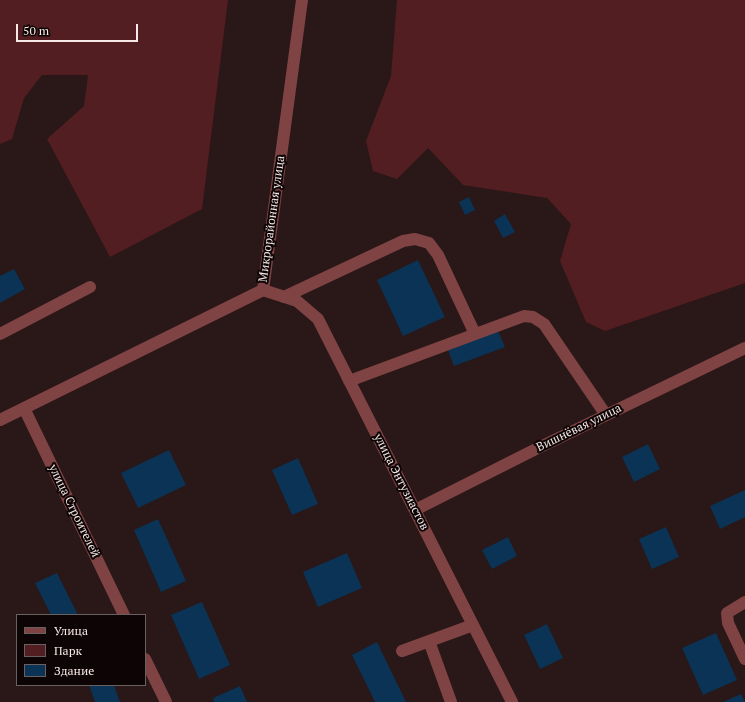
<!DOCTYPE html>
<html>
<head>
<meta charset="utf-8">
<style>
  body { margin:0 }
  #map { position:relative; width:745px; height:702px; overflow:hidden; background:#2a1717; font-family:"PT Serif",serif }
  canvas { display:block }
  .legend { position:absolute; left:16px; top:614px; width:130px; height:72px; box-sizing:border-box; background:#0d0505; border:1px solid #6a605f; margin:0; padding:5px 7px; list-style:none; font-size:12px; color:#f6e8e7 }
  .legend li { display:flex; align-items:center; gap:8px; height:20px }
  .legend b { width:20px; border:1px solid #6a605f }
  .scale { position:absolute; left:16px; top:24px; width:122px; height:18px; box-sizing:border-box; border:2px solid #f6e8e7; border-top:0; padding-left:5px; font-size:12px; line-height:14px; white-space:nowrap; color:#f6e8e7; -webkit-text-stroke:3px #0d0505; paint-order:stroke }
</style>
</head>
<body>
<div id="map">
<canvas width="745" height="702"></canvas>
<ul class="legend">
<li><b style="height:5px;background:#804344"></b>Улица</li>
<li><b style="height:11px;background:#521e21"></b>Парк</li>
<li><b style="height:11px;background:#0a3355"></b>Здание</li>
</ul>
<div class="scale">50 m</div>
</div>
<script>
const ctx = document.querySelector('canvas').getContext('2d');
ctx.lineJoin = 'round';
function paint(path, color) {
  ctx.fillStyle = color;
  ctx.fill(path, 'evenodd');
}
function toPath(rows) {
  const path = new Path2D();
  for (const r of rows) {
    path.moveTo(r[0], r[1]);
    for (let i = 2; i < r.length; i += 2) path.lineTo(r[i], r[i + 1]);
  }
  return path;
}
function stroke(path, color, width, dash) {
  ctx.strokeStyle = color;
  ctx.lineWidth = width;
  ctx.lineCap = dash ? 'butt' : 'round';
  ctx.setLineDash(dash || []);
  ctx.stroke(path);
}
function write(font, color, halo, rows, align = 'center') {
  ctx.font = font + ' "PT Serif",serif';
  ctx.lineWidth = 4;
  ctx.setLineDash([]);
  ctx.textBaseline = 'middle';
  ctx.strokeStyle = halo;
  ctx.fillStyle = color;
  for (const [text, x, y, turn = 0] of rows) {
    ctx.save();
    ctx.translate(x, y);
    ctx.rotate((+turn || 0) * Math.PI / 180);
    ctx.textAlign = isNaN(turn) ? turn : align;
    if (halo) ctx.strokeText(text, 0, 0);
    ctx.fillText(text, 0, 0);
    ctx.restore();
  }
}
paint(toPath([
  [0,0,228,0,202,209,110,257,47,139,84,106,88,75,42,75,24,98,12,139,0,144],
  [397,0,745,0,745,283,605,331,586,322,560,261,571,224,547,198,463,185,428,148,397,179,373,171,366,141,391,76]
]), '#521e21');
paint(toPath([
  [469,197,475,210,465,215,459,202],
  [505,214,515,232,503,238,494,221],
  [418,260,445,317,403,336,377,280],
  [14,269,25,289,0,303,0,276],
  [498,331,505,347,454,366,448,350],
  [648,444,660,469,634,482,622,457],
  [169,450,186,485,138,508,121,473],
  [298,458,318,504,292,515,272,470],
  [745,490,745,517,720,529,710,506],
  [158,519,186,581,161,592,134,530],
  [666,527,679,557,652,569,639,539],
  [508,537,517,556,492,569,482,550],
  [347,553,362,588,318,607,303,572],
  [57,573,78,615,51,615,35,583],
  [202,602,230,665,199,679,171,615],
  [547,624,563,658,540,669,524,635],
  [716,633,737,680,703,695,682,648],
  [377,642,406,702,375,702,352,655],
  [89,685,114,685,120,702,95,702],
  [240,686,247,702,214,702,213,698],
  [741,694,745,702,723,702]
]), '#0a3355');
stroke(toPath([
  [263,290,297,301,318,319,512,702],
  [284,297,403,241,415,239,429,243,438,255,475,334],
  [0,334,90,287],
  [349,381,524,316,533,317,544,324,606,415],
  [24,408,124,615],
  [0,420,263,290,302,0],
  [415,510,536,449,745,348],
  [745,602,727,613,728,623,745,659],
  [429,641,451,702],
  [402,651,473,625],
  [145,659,166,702]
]), '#804344', 12);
write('12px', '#f6e8e7', '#0d0505', [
  ["Микрорайонная улица",272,219,-82],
  ["Вишнёвая улица",579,428,-26],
  ["улица Энтузиастов",401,482,63],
  ["улица Строителей",74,511,64]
]);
</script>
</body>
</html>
